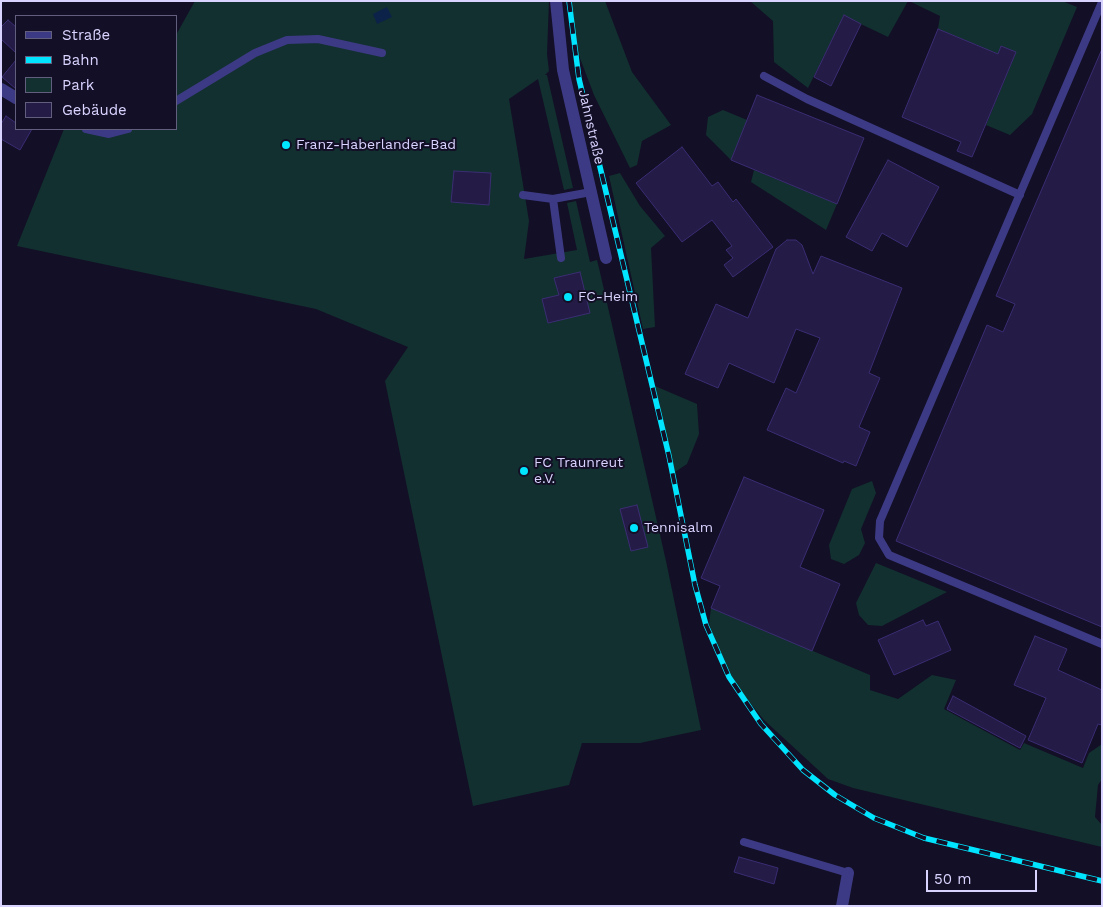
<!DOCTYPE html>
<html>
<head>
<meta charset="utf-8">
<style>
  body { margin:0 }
  #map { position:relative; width:1103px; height:907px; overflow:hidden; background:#130f26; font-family:"Work Sans",sans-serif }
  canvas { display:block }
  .frame { position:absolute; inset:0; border:2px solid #d9d4ff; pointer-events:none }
  .legend { position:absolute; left:15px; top:15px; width:162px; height:115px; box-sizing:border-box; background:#130f26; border:1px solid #625e7d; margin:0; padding:6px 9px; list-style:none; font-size:15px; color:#d9d4ff }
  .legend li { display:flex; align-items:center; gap:10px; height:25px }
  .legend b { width:25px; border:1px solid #625e7d }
  .scale { position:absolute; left:926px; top:870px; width:111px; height:22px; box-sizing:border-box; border:2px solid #d9d4ff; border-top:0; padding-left:6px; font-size:15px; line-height:18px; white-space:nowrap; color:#d9d4ff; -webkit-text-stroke:4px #130f26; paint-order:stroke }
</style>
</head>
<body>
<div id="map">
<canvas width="1103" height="907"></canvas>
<div class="frame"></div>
<ul class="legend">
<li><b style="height:6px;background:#3d3a85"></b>Straße</li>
<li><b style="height:6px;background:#00e5ff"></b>Bahn</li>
<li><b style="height:14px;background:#12302f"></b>Park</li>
<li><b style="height:14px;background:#241b47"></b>Gebäude</li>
</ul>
<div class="scale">50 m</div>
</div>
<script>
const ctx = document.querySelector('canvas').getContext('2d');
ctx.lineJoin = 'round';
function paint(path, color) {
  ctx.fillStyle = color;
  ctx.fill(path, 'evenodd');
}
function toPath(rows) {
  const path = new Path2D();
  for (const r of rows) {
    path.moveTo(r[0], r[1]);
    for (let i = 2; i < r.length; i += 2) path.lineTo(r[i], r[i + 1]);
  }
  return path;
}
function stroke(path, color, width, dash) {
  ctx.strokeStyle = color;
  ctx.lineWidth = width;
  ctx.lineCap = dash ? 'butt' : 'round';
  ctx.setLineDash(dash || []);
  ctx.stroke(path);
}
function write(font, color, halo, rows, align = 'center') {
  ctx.font = font + ' "Work Sans",sans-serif';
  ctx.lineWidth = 4;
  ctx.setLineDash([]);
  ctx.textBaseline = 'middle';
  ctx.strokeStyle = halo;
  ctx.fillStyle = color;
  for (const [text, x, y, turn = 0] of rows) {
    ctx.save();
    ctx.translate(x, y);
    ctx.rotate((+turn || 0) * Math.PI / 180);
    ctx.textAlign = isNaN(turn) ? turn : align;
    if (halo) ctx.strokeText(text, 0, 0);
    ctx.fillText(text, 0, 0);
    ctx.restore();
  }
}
paint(toPath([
  [195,1,549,1,547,54,549,71,545,75,547,75,573,188,564,190,538,79,509,99,529,221,524,259,577,250,567,203,576,201,590,262,597,260,599,268,666,561,701,730,640,743,582,743,569,785,473,806,385,381,408,347,316,309,17,246,64,129,176,129,176,35],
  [571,1,605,1,632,72,671,125,642,141,637,165,630,168,594,95,578,53],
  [750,1,908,1,888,37,844,16,808,88,774,62,773,21],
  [909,1,1062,1,1077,7,1032,114,1010,135,986,125,1016,52,1001,46,998,54,938,29,940,16],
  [723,110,747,120,731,160,706,135,708,117],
  [754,170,837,204,826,230,751,182],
  [620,173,640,206,665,236,651,248,655,327,643,329,609,176],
  [655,386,697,404,699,434,687,464,675,472],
  [872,481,876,493,861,529,865,543,859,555,844,564,831,559,829,545,852,489],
  [876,563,947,592,882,626,868,625,859,615,856,603],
  [711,608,870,675,870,690,898,699,932,675,956,680,944,709,1020,750,1024,743,1083,768,1089,753,1102,744,1102,779,1098,785,1095,817,1102,825,1102,847,853,788,828,779,764,720,731,680,709,624]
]), '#12302f');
paint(toPath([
  [387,7,392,17,377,24,373,14]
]), '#0c2248');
const building = toPath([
  [844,15,861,24,831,86,814,77,844,15],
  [8,20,16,27,16,53,1,39,1,27,8,20],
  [938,29,998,54,1001,46,1016,52,972,157,957,151,961,142,902,117,938,29],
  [1102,49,1102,627,896,541,987,325,1003,332,1015,304,996,296,1102,49],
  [16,60,16,89,2,77,16,60],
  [757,95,864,138,837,204,731,160,757,95],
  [6,116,16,123,16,129,32,129,20,150,1,139,1,124,6,116],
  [682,147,712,186,718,182,733,202,736,199,773,247,733,277,724,265,733,258,726,250,732,246,712,220,682,242,636,183,682,147],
  [888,160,939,187,907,247,882,233,872,251,846,237,888,160],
  [454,171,491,173,489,205,451,202,454,171],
  [787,240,796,240,802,245,813,274,821,256,902,288,869,373,880,378,859,427,870,432,856,466,844,461,843,463,767,430,786,388,796,393,820,338,796,329,774,383,729,363,718,388,685,374,716,304,748,318,776,249,787,240],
  [580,272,590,313,548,323,542,299,559,295,554,278,580,272],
  [744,477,824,510,800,567,840,584,812,651,711,608,720,586,701,578,744,477],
  [637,505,648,547,631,551,620,509,637,505],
  [923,620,926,626,938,621,951,650,894,675,878,640,923,620],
  [1035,636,1067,649,1058,670,1102,690,1102,725,1098,724,1082,763,1028,740,1046,698,1014,685,1035,636],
  [953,696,1026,736,1020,748,947,709,953,696],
  [739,857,778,868,774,884,734,872,739,857]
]);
paint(building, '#241b47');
stroke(building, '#3b2d73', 1);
stroke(toPath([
  [1102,2,880,521,879,538,889,555,1102,644],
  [764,76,807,99,1020,195],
  [176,101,255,53,287,40,318,39,382,53],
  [86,129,109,134,128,129],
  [523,195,553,199,591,192],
  [553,199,561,258],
  [744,842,848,873]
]), '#3d3a85', 8);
stroke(toPath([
  [556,1,563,70,606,258],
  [1,89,16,98],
  [842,906,848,873]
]), '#3d3a85', 12);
const rail = toPath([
  [569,1,579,79,669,456,695,585,706,625,729,677,761,724,803,770,835,795,874,818,924,838,1102,881]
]);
stroke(rail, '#00e5ff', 5.5);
stroke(rail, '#130f26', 4, [11]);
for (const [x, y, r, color] of [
  [286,145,5,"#00e5ff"],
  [568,297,5,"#00e5ff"],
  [524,471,5,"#00e5ff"],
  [634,528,5,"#00e5ff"]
]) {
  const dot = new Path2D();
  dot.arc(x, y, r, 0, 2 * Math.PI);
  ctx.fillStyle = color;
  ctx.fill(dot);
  stroke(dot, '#130f26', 2);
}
write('14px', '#d9d4ff', '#130f26', [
  ["Jahnstraße",591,127,77]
]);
write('14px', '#d9d4ff', '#130f26', [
  ["Franz-Haberlander-Bad",296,145],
  ["FC-Heim",578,297],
  ["FC Traunreut",534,463],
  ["e.V.",534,479],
  ["Tennisalm",644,528]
], 'left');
</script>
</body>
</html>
